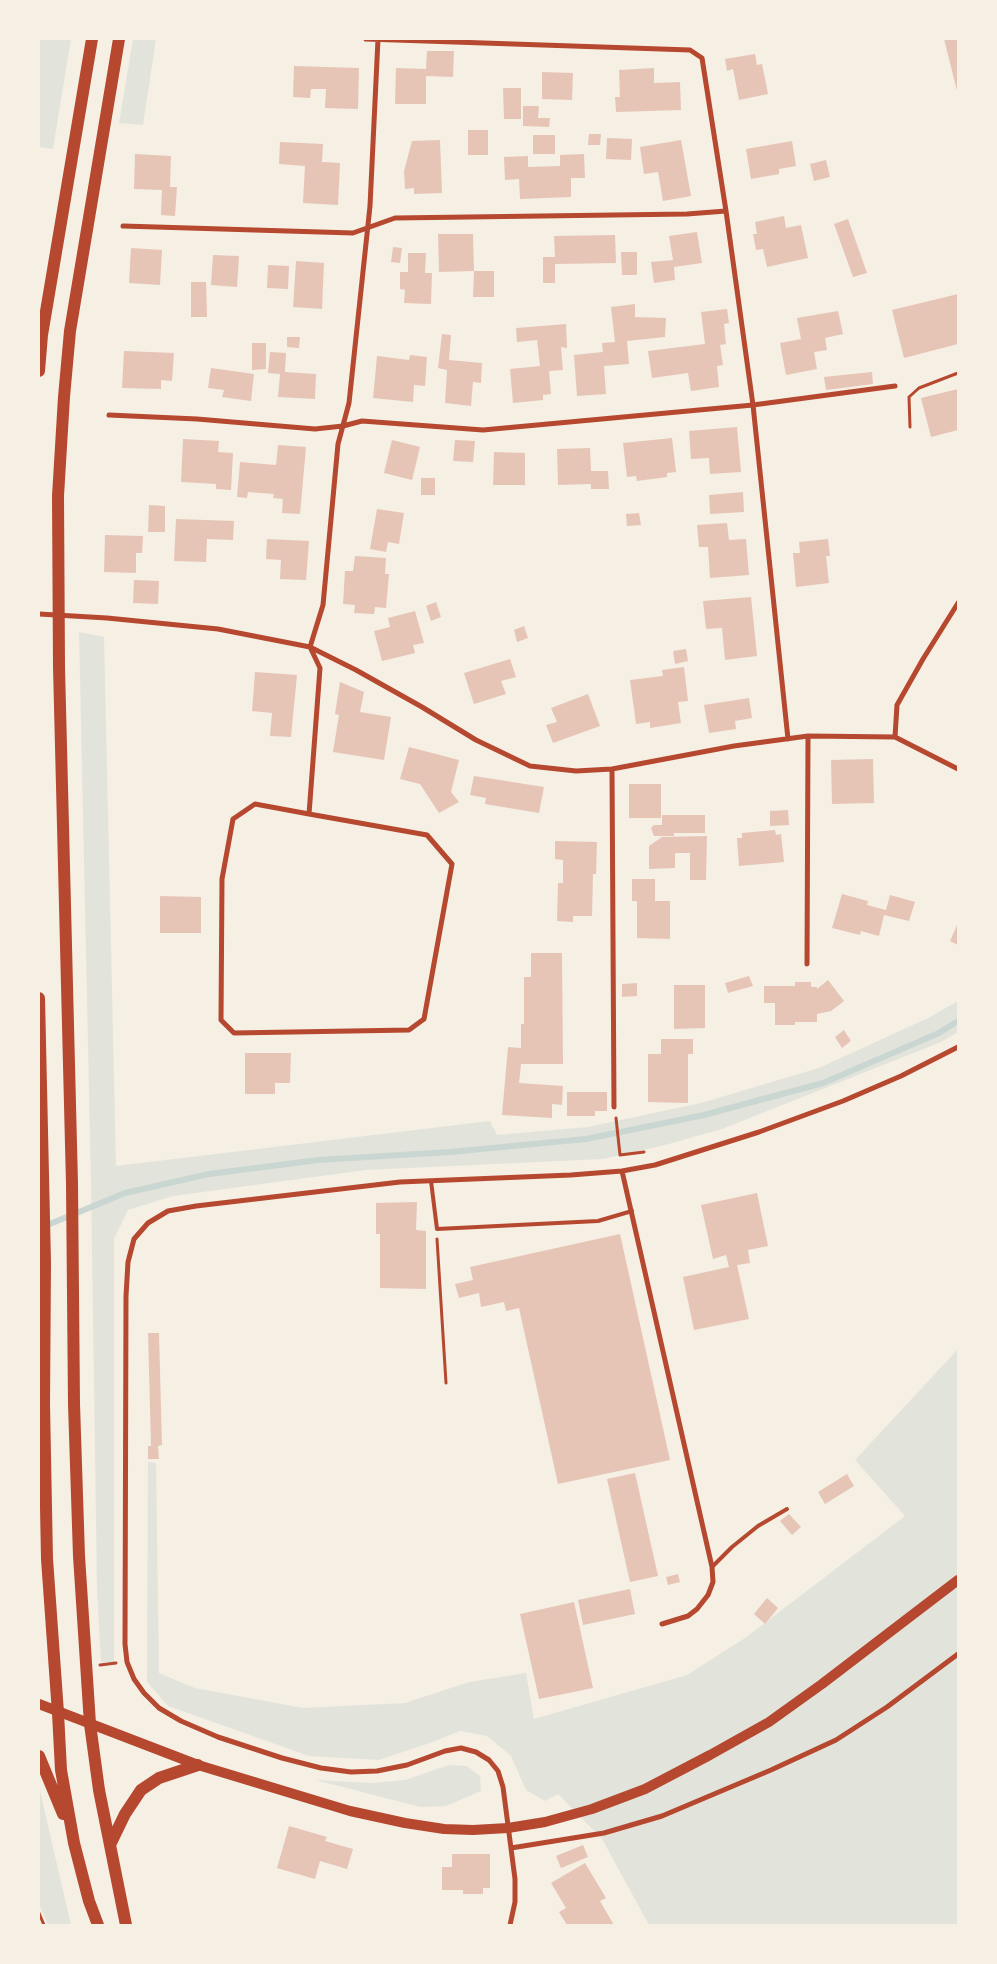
<!DOCTYPE html>
<html>
<head>
<meta charset="utf-8">
<style>
  body { margin:0 }
  #map { position:relative; width:997px; height:1964px; overflow:hidden; background:#f6efe4; font-family:"Golos Text",sans-serif }
  canvas { display:block }
  .frame { position:absolute; inset:0; border:40px solid #f6efe4; pointer-events:none }
</style>
</head>
<body>
<div id="map">
<canvas width="997" height="1964"></canvas>
<div class="frame"></div>
</div>
<script>
const ctx = document.querySelector('canvas').getContext('2d');
ctx.lineJoin = 'round';
function paint(path, color) {
  ctx.fillStyle = color;
  ctx.fill(path, 'evenodd');
}
function toPath(rows) {
  const path = new Path2D();
  for (const r of rows) {
    path.moveTo(r[0], r[1]);
    for (let i = 2; i < r.length; i += 2) path.lineTo(r[i], r[i + 1]);
  }
  return path;
}
function stroke(path, color, width, dash) {
  ctx.strokeStyle = color;
  ctx.lineWidth = width;
  ctx.lineCap = dash ? 'butt' : 'round';
  ctx.setLineDash(dash || []);
  ctx.stroke(path);
}
paint(toPath([
  [39,39,71,39,53,149,39,147],
  [133,39,156,39,143,125,119,123],
  [79,632,104,637,116,1166,490,1121,497,1135,588,1127,701,1103,819,1068,930,1017,958,1001,958,1032,941,1042,722,1129,665,1145,603,1159,366,1170,173,1196,128,1210,114,1239,114,1662,101,1662,97,1589,91,1183],
  [958,1349,958,1925,649,1925,602,1839,558,1794,545,1801,526,1790,511,1756,487,1736,460,1731,430,1743,379,1760,309,1756,168,1706,147,1682,148,1462,156,1463,159,1673,195,1688,303,1708,405,1703,469,1682,526,1673,534,1719,687,1675,745,1638,905,1516,855,1460],
  [449,1765,467,1766,480,1776,481,1791,446,1806,421,1807,315,1780,372,1783,405,1780],
  [39,1786,52,1843,71,1925,48,1925,39,1904]
]), '#e2e4dc');
stroke(toPath([
  [45,1226,125,1193,209,1174,318,1160,450,1152,586,1139,704,1115,823,1083,939,1033,958,1021]
]), '#c9d6d2', 6);
paint(toPath([
  [944,39,958,39,958,95],
  [427,51,454,51,453,77,426,76,426,104,395,104,396,68,426,69],
  [755,54,757,65,762,64,768,94,739,100,733,69,727,71,725,59],
  [294,66,359,68,358,109,325,108,326,89,311,89,310,98,293,97],
  [654,68,654,83,680,82,681,110,616,112,615,97,620,97,619,70],
  [542,72,573,73,572,100,542,99],
  [503,88,521,88,521,119,504,119],
  [523,106,539,106,538,118,550,118,549,127,523,126],
  [468,130,488,130,488,155,468,155],
  [589,134,601,134,600,145,588,145],
  [533,135,555,135,555,154,533,154],
  [607,138,632,139,631,160,606,159],
  [440,140,442,193,414,194,414,188,405,189,404,171,412,141],
  [681,140,691,196,663,201,658,172,644,174,640,147],
  [792,141,796,166,779,169,779,174,751,179,746,149],
  [280,142,323,144,322,162,340,163,338,205,303,203,305,166,279,164],
  [135,154,171,156,170,187,177,187,175,216,161,215,162,190,134,189],
  [584,154,585,178,571,178,571,197,520,199,519,179,505,180,504,157,528,156,528,167,560,166,560,155],
  [826,160,830,177,814,181,810,164],
  [784,216,786,228,801,225,808,258,767,267,763,249,756,250,753,234,757,234,755,222],
  [848,219,867,273,853,277,834,224],
  [697,232,702,263,674,267,675,280,654,283,651,262,673,260,669,236],
  [438,234,473,234,474,271,439,272],
  [615,235,616,263,555,264,555,283,543,283,543,257,555,257,554,236],
  [393,247,402,248,400,263,391,262],
  [131,248,162,250,160,285,129,283],
  [621,252,637,252,637,275,622,275],
  [408,253,426,253,425,273,432,273,431,304,404,303,405,290,400,289,400,272,408,272],
  [213,255,239,256,237,287,211,285],
  [296,261,324,263,322,309,293,307],
  [268,265,289,266,288,289,267,288],
  [474,271,494,271,494,297,473,297],
  [191,282,206,282,207,317,191,317],
  [958,294,958,344,904,358,892,310],
  [635,304,635,317,666,318,665,337,627,341,629,364,604,366,606,394,577,396,574,355,603,352,602,343,615,342,611,307],
  [727,309,729,323,724,324,726,344,720,345,723,365,717,366,719,387,691,391,688,373,652,378,648,351,705,344,701,312],
  [838,311,843,334,825,338,827,350,814,352,817,369,786,375,780,343,801,339,797,318],
  [566,324,567,348,561,347,563,370,549,371,551,394,543,395,543,400,513,403,510,369,540,366,537,340,517,342,516,328],
  [442,334,451,335,449,360,482,363,481,383,473,382,471,406,445,403,447,370,438,368],
  [287,337,300,337,299,348,287,347],
  [252,343,266,343,266,369,252,370],
  [124,351,174,353,172,381,161,380,161,389,122,388],
  [270,352,286,353,285,372,316,374,315,399,278,397,280,374,268,373],
  [410,355,427,357,425,386,414,385,413,402,373,398,377,356,409,360],
  [211,368,254,374,251,401,222,397,224,390,208,388],
  [872,372,873,384,826,390,824,377],
  [958,389,958,430,931,437,921,398],
  [737,427,741,472,710,474,709,458,691,459,689,431],
  [672,438,676,472,667,473,667,477,637,481,636,476,627,477,623,443],
  [183,439,219,441,218,452,233,453,231,490,216,489,216,484,181,482],
  [392,440,420,447,412,480,384,473],
  [455,440,475,441,473,462,453,461],
  [278,445,306,447,300,514,282,513,283,499,273,498,274,494,248,492,247,498,237,497,240,462,276,465],
  [590,448,591,471,608,471,609,489,591,489,591,484,558,485,557,449],
  [494,452,525,453,525,485,493,485],
  [421,478,435,478,435,495,421,495],
  [743,492,744,512,710,514,709,495],
  [149,505,165,506,165,532,148,532],
  [377,509,404,513,399,544,388,542,386,552,370,549],
  [639,513,641,525,627,526,626,514],
  [176,519,234,521,233,540,207,539,206,562,174,561],
  [727,523,729,540,746,539,749,575,710,578,708,547,699,547,697,525],
  [105,535,143,536,142,553,136,553,136,573,104,572],
  [267,539,309,541,306,580,280,579,281,560,266,559],
  [828,539,830,556,826,556,829,583,796,587,793,553,800,553,799,542],
  [355,556,386,558,385,574,389,574,386,608,375,607,374,614,354,613,355,605,343,604,345,571,353,571],
  [134,580,159,581,158,604,133,603],
  [751,597,757,656,725,660,722,628,706,629,703,601],
  [436,602,441,617,431,621,426,606],
  [415,611,424,643,413,645,415,653,382,661,374,631,390,627,388,618],
  [524,626,528,638,517,642,514,630],
  [686,649,688,661,675,664,673,651],
  [510,659,516,677,501,681,506,694,474,704,464,673],
  [684,667,688,701,678,702,681,723,650,728,650,722,636,724,630,680,663,676,662,670],
  [255,672,297,675,291,737,270,736,272,713,252,711],
  [340,682,364,692,360,712,391,717,384,760,333,752,339,715,335,714],
  [588,694,600,726,553,743,546,725,557,722,551,708],
  [749,698,752,718,735,721,736,729,709,733,704,705],
  [409,747,459,760,451,792,459,802,439,813,420,784,400,779],
  [873,759,874,803,832,804,831,760],
  [474,776,544,787,539,813,485,804,486,798,470,795],
  [629,784,661,784,661,818,629,818],
  [788,810,789,825,770,826,770,811],
  [662,815,705,815,705,833,674,833,674,836,654,836,651,828,654,825,662,825],
  [775,830,776,835,781,834,784,862,739,866,737,838,742,838,742,833],
  [707,836,706,880,690,880,690,853,675,853,675,868,649,869,649,846,662,837],
  [555,841,597,842,596,874,593,874,592,916,573,916,573,922,557,921,558,883,563,883,563,860,555,859],
  [632,879,655,879,655,901,670,901,670,939,637,938,637,901,632,901],
  [842,894,868,901,867,905,886,910,890,895,915,902,909,921,884,915,879,936,861,931,860,935,832,928],
  [160,896,201,897,201,933,160,933],
  [958,923,958,945,950,941],
  [531,953,562,953,563,1064,521,1064,519,1083,563,1086,562,1105,552,1104,552,1118,502,1115,508,1047,521,1048,521,1024,524,1024,524,977,531,977],
  [749,976,753,986,728,993,725,983],
  [828,980,844,1001,831,1011,817,1014,817,1022,795,1022,795,1025,775,1025,775,1003,764,1003,764,986,795,986,795,982,811,982,811,987,817,987,817,989],
  [637,983,637,996,622,997,622,984],
  [674,985,705,985,705,1028,674,1029],
  [844,1030,851,1041,842,1048,835,1037],
  [661,1039,693,1039,693,1054,688,1054,688,1103,648,1102,648,1054,661,1054],
  [245,1053,291,1053,290,1083,275,1083,275,1094,245,1094],
  [567,1092,607,1092,607,1111,595,1111,595,1116,567,1116],
  [757,1193,768,1246,748,1250,750,1263,737,1265,749,1319,694,1330,683,1277,729,1267,726,1255,713,1259,701,1205],
  [417,1202,416,1230,426,1231,426,1289,380,1288,380,1234,376,1234,376,1203],
  [620,1234,670,1460,558,1484,519,1308,506,1311,504,1302,481,1307,479,1293,459,1298,455,1284,473,1280,470,1267],
  [148,1333,159,1333,162,1445,158,1446,159,1459,148,1459,148,1446,151,1446],
  [635,1473,658,1576,630,1582,607,1479],
  [847,1474,854,1486,825,1504,818,1492],
  [789,1514,801,1527,792,1535,780,1521],
  [678,1574,680,1582,668,1585,666,1577],
  [630,1589,635,1614,583,1625,578,1600],
  [767,1598,778,1608,765,1624,754,1614],
  [574,1602,593,1688,539,1699,520,1614],
  [289,1826,327,1837,325,1841,353,1849,347,1869,320,1861,315,1879,277,1868],
  [583,1845,588,1857,561,1868,556,1856],
  [452,1854,490,1854,490,1888,483,1888,483,1894,463,1894,463,1890,442,1890,442,1867,452,1867],
  [585,1863,606,1898,600,1901,614,1925,567,1925,559,1912,566,1908,551,1883]
]), '#e6c5b7');
stroke(toPath([
  [910,427,909,397,919,388,958,373],
  [616,1118,620,1155,644,1152],
  [437,1239,446,1383],
  [100,1665,116,1663],
  [39,1913,44,1925]
]), '#b5482f', 3);
stroke(toPath([
  [431,1181,437,1229,598,1221,632,1211],
  [712,1567,732,1547,758,1526,787,1509]
]), '#b5482f', 4);
stroke(toPath([
  [366,39,690,50,702,58,726,211,753,405,788,739],
  [123,226,353,233,395,218,687,214,726,211],
  [109,415,197,419,315,429,343,426,362,421,483,430,753,405,895,386],
  [39,614,107,618,218,629,310,647,356,670,422,707,476,740,530,766,576,771,612,769,734,746,808,736,895,737,958,769],
  [895,737,897,705,923,659,958,603],
  [612,769,614,1107],
  [309,814,427,835,452,864,424,1019,409,1030,234,1033,221,1020,222,879,233,819,255,804,309,814,320,668,310,647,323,605,338,444,349,403,370,206,378,39],
  [807,964,808,736],
  [622,1171,712,1567,713,1582,708,1595,697,1609,688,1616,662,1624],
  [511,1848,604,1833,662,1816,771,1770,836,1740,887,1707,958,1654],
  [510,1925,515,1902,515,1879,503,1787,498,1771,489,1760,476,1752,461,1748,445,1751,407,1765,377,1771,351,1772,321,1768,282,1758,218,1737,181,1721,159,1708,144,1693,134,1679,127,1662,125,1644,126,1296,128,1262,134,1239,148,1223,168,1211,196,1206,400,1182,571,1175,622,1171,655,1165,759,1132,843,1101,901,1076,958,1047]
]), '#b5482f', 5);
stroke(toPath([
  [39,1704,198,1765,350,1811,405,1823,444,1829,473,1830,508,1828,545,1822,592,1809,645,1789,710,1755,769,1722,822,1684,958,1580]
]), '#b5482f', 10);
stroke(toPath([
  [119,39,70,331,64,397,58,496,59,667,72,1184,74,1404,79,1556,90,1724,99,1790,126,1925],
  [39,371,42,335,92,39],
  [39,998,45,1263,44,1404,47,1559,58,1713,61,1770,74,1843,89,1901,98,1925],
  [39,1756,63,1814],
  [110,1845,125,1814,141,1790,159,1778,198,1765]
]), '#b5482f', 12);
</script>
</body>
</html>
